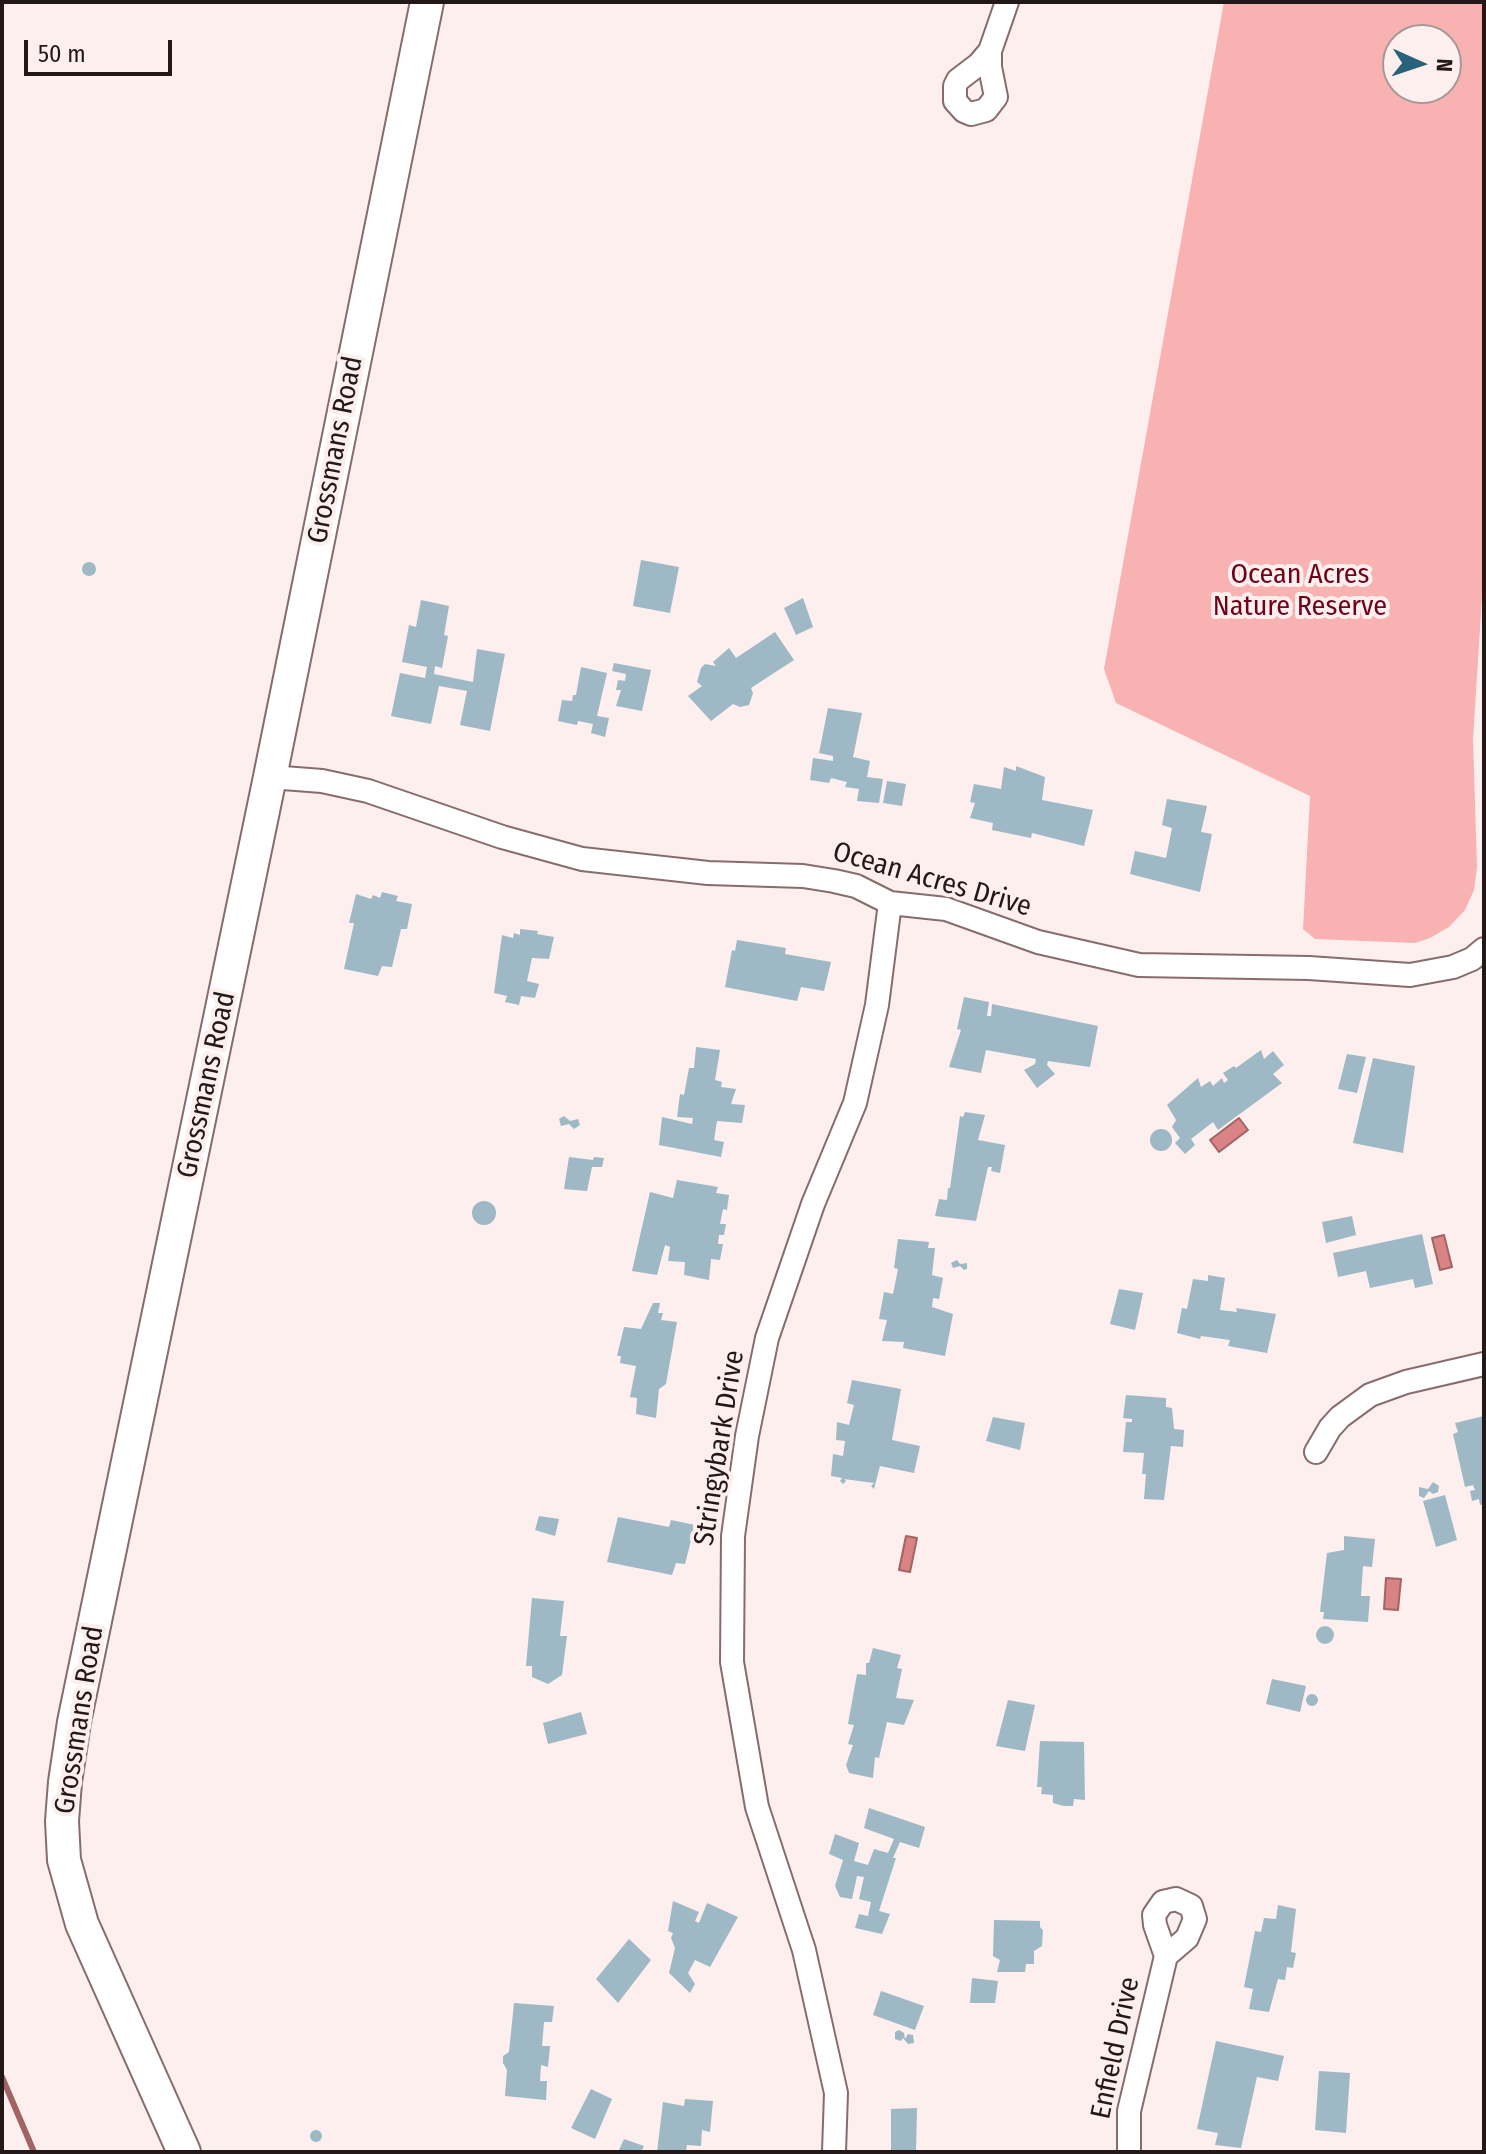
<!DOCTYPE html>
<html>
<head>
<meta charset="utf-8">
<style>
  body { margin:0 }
  #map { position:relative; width:1486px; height:2154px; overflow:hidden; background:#fcefee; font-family:"Fira Sans Condensed",sans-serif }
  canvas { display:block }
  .frame { position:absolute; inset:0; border:4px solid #231818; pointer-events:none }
  .north { position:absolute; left:1382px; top:24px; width:80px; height:80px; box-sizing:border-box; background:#fcefee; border:2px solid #a59998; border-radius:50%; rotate:93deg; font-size:22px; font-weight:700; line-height:32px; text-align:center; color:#231818 }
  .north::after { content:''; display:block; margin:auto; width:28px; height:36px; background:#29617b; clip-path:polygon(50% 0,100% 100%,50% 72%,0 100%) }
  .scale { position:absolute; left:24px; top:40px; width:148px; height:36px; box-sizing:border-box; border:4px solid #231818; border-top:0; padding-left:10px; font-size:24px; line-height:28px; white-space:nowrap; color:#231818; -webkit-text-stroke:6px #fcefee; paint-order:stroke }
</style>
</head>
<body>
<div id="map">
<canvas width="1486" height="2154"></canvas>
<div class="frame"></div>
<div class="north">N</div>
<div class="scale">50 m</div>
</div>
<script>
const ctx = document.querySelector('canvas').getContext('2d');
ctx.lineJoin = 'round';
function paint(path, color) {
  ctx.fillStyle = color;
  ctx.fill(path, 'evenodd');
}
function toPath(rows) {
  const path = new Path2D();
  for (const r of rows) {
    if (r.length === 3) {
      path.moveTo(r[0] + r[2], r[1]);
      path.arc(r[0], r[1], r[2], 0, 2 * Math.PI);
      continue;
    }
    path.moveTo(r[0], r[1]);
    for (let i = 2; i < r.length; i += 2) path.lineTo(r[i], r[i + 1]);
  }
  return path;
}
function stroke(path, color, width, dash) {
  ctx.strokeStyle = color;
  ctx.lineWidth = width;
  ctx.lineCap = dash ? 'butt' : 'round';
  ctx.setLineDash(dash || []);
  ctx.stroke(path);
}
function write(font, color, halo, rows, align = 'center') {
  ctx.font = font + ' "Fira Sans Condensed",sans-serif';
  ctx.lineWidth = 8;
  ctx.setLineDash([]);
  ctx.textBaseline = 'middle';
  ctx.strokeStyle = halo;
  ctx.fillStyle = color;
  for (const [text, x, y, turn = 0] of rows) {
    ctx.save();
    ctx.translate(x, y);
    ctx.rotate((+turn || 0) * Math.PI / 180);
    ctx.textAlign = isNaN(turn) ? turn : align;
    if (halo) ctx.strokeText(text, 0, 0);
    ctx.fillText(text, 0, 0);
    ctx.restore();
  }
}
paint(toPath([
  [1224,2,1484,2,1484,565,1473,739,1477,867,1474,890,1465,910,1449,927,1430,938,1415,943,1315,939,1303,929,1310,796,1116,703,1104,669],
  [1398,40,1446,40,1446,88,1398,88]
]), '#f8b2b2');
const water = toPath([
  [1239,1118,1248,1130,1219,1152,1210,1140,1239,1118],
  [1444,1235,1452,1267,1440,1270,1432,1238,1444,1235],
  [906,1536,917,1538,910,1572,899,1570,906,1536],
  [1386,1578,1401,1579,1398,1610,1384,1609,1386,1578]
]);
paint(water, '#d98384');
stroke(water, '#a26364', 2);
stroke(toPath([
  [2,2077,34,2152]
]), '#a26364', 6);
paint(toPath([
  [641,560,679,567,670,613,633,606],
  [89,569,7],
  [803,598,813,627,796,635,784,608],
  [421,600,449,606,444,635,448,636,442,668,435,666,434,674,473,682,477,649,505,654,490,731,460,725,467,691,439,686,431,724,391,716,400,673,425,678,427,667,402,662,409,625,416,627],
  [775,632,794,660,751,688,753,693,749,705,740,707,733,704,711,721,688,696,702,686,697,682,701,668,705,664,716,666,713,662,729,648,736,658],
  [614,663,651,670,642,711,616,706,621,690,616,690,618,680,625,681,626,674,612,671],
  [581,667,607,673,597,716,609,718,605,737,591,733,593,724,578,721,577,725,558,721,562,700,572,701,573,695,576,695],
  [828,708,862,713,853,757,870,761,867,777,883,779,879,803,857,801,859,789,845,787,847,782,831,778,829,783,810,780,813,758,833,761,833,756,819,753],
  [1016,766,1045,777,1042,800,1093,810,1084,846,1032,833,1031,838,992,830,993,823,970,818,975,803,970,802,974,784,1001,789,1004,767,1016,771],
  [887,781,906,784,902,806,883,803],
  [1167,799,1207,806,1201,832,1212,834,1200,892,1130,874,1135,851,1166,858,1172,828,1162,825],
  [382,892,398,896,396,901,412,904,407,929,401,929,392,967,382,966,378,976,344,969,354,923,349,923,356,894,371,899,373,895,380,898],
  [520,929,538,931,537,934,554,937,549,959,532,958,527,981,539,984,535,998,521,996,519,1005,505,1002,507,996,494,993,502,935,513,938,514,933,520,935],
  [737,940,786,948,785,954,831,962,824,991,801,987,797,1001,725,987,732,950,735,951],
  [964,997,989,1002,987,1016,991,1016,992,1004,1098,1026,1090,1067,1048,1061,1047,1065,1055,1074,1037,1088,1024,1070,1035,1064,1036,1059,986,1050,981,1073,949,1067,961,1030,957,1029],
  [696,1047,720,1050,715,1080,722,1082,721,1087,736,1089,731,1104,745,1105,742,1123,717,1121,714,1140,724,1142,721,1157,659,1145,662,1117,692,1124,693,1118,677,1117,680,1094,684,1095,689,1068,694,1068],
  [1261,1050,1264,1059,1273,1051,1284,1065,1273,1074,1282,1083,1218,1130,1213,1122,1191,1139,1195,1145,1185,1154,1175,1143,1180,1138,1172,1127,1176,1120,1167,1105,1198,1078,1201,1087,1210,1081,1213,1086,1222,1078,1224,1083,1228,1080,1223,1073,1234,1066,1236,1068],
  [1347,1054,1366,1057,1357,1093,1338,1089],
  [1373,1058,1415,1066,1403,1153,1353,1143],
  [965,1112,985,1115,978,1140,1005,1145,1000,1173,991,1171,992,1167,988,1167,976,1221,935,1216,939,1199,947,1200,948,1188,950,1188,960,1116,963,1117],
  [564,1116,570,1121,578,1119,580,1125,574,1129,569,1124,561,1126,559,1119],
  [1161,1140,11],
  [569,1157,593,1160,594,1157,604,1158,602,1167,592,1167,587,1191,564,1189],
  [677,1180,718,1187,716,1193,729,1195,727,1210,723,1209,720,1224,726,1224,724,1235,719,1235,718,1244,723,1244,720,1260,711,1259,709,1280,684,1275,685,1262,668,1261,670,1247,665,1245,657,1275,632,1271,650,1192,673,1198],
  [484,1213,12],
  [1352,1216,1356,1235,1326,1243,1322,1222],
  [1422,1234,1433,1284,1415,1288,1413,1279,1370,1288,1366,1271,1338,1277,1333,1253],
  [898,1239,929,1242,928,1248,935,1248,932,1275,943,1278,939,1299,933,1298,932,1307,953,1314,945,1356,903,1348,904,1342,882,1341,887,1320,879,1319,884,1292,893,1294,898,1269,894,1268],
  [957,1260,960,1264,967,1263,967,1269,964,1270,960,1266,953,1268,951,1263],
  [1208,1275,1225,1278,1220,1310,1237,1312,1236,1308,1276,1314,1267,1353,1228,1346,1230,1340,1201,1336,1200,1339,1177,1333,1182,1308,1187,1309,1193,1279,1208,1281],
  [1119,1289,1143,1293,1135,1330,1110,1324],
  [653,1303,660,1303,658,1313,663,1313,661,1320,677,1322,666,1384,659,1389,656,1418,636,1414,637,1398,630,1397,636,1366,620,1363,621,1356,617,1356,624,1327,641,1329],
  [852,1380,901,1389,892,1440,920,1446,914,1473,880,1466,874,1489,871,1486,874,1483,844,1479,846,1481,843,1484,840,1481,842,1478,831,1476,833,1454,843,1456,845,1441,836,1440,837,1422,849,1425,854,1405,847,1403],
  [1126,1395,1166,1398,1166,1407,1172,1408,1174,1429,1184,1430,1183,1447,1171,1446,1164,1500,1144,1499,1146,1474,1142,1474,1144,1453,1123,1452,1126,1422,1132,1422,1132,1419,1123,1418],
  [1484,1416,1484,1504,1480,1505,1479,1499,1472,1501,1470,1491,1475,1490,1473,1485,1465,1487,1453,1434,1458,1432,1455,1423],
  [993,1417,1025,1423,1020,1450,986,1441],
  [1433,1482,1439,1486,1438,1492,1433,1494,1429,1491,1424,1498,1419,1496,1419,1487,1428,1489],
  [1445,1495,1457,1540,1436,1547,1423,1501],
  [539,1516,559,1519,555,1536,535,1530],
  [618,1517,669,1527,671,1520,695,1525,685,1564,676,1563,672,1575,607,1562],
  [1344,1536,1375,1539,1372,1567,1363,1566,1361,1596,1370,1596,1368,1622,1323,1619,1324,1612,1320,1612,1327,1553,1344,1550],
  [532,1598,564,1601,560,1636,567,1636,562,1675,548,1684,532,1677,532,1666,526,1666],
  [1325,1635,9],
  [873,1648,901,1655,897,1668,902,1669,896,1698,914,1700,904,1725,887,1722,879,1758,875,1757,873,1778,849,1773,846,1765,853,1745,848,1744,854,1725,848,1724,857,1674,866,1675,866,1663,869,1663],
  [1272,1679,1306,1686,1300,1712,1266,1704],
  [1312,1700,6],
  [1008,1700,1035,1705,1025,1751,996,1746],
  [581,1712,587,1734,548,1744,543,1723],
  [1040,1741,1084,1742,1085,1800,1074,1799,1073,1806,1064,1806,1053,1803,1053,1795,1041,1794,1042,1787,1037,1787],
  [869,1808,925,1827,919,1848,900,1842,893,1858,896,1858,879,1911,890,1914,882,1934,855,1928,859,1914,868,1916,871,1902,859,1899,864,1877,857,1876,852,1899,840,1897,835,1886,843,1860,829,1854,835,1834,859,1843,854,1861,868,1865,874,1849,888,1853,894,1839,864,1828],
  [673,1901,699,1912,695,1921,699,1923,707,1903,738,1917,710,1967,695,1960,688,1973,695,1984,690,1993,669,1973,675,1948,671,1938,673,1933,668,1931],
  [1278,1905,1296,1909,1291,1952,1296,1953,1293,1968,1287,1967,1285,1980,1278,1979,1269,2012,1249,2009,1253,1989,1244,1987,1255,1931,1261,1932,1264,1918,1276,1919],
  [994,1920,1040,1921,1040,1927,1043,1930,1042,1946,1034,1951,1034,1964,1026,1964,1025,1972,997,1972,1000,1960,993,1956],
  [629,1939,651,1960,618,2003,596,1979],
  [972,1978,998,1981,995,2003,970,2003],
  [881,1991,924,2006,915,2030,873,2015],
  [514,2003,554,2006,552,2022,544,2022,542,2046,550,2046,548,2067,541,2065,540,2081,547,2081,546,2100,505,2096,507,2070,503,2063,503,2056,509,2052],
  [899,2030,904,2033,905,2039,908,2034,913,2035,914,2043,908,2044,903,2038,901,2041,895,2039,895,2032],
  [1216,2041,1284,2056,1278,2081,1257,2077,1241,2148,1215,2145,1218,2133,1197,2129],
  [1319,2071,1350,2073,1346,2133,1315,2130],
  [591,2089,612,2099,595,2139,571,2128],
  [685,2099,713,2101,710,2132,702,2130,701,2146,687,2145,686,2152,657,2152,663,2102,684,2106],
  [917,2108,916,2152,891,2152,891,2109],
  [316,2136,6],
  [624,2139,644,2146,641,2152,618,2152]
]), '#9eb8c6');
const street = toPath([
  [990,51,990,67,996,97,986,110,971,114,964,111,955,101,955,86,958,80,979,64,990,51,1007,2],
  [270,777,322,781,368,791,502,837,582,859,708,873,803,876,834,881,856,886,890,903,946,909,1038,942,1139,965,1309,968,1410,975,1453,967,1472,959,1484,949],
  [1316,1452,1330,1428,1340,1417,1370,1395,1406,1382,1484,1364],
  [834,2152,836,2093,804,1950,757,1807,732,1662,733,1536,747,1436,767,1338,813,1204,855,1103,877,1005,890,903],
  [1129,2152,1129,2111,1166,1956,1155,1925,1154,1915,1163,1902,1176,1899,1191,1906,1195,1919,1187,1938,1166,1956]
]);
const secondary = toPath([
  [184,2152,82,1924,64,1860,62,1821,65,1782,74,1722,270,777,427,2]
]);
stroke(street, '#886c6c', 26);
stroke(secondary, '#886c6c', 36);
stroke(street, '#fff', 22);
stroke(secondary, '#fff', 32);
write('28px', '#231818', '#fcefee', [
  ["Grossmans Road",336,450,-79],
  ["Ocean Acres Drive",932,880,16],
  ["Grossmans Road",207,1085,-78],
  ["Stringybark Drive",720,1448,-81],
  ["Grossmans Road",80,1720,-81],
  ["Enfield Drive",1116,2048,-78]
]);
write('28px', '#6f011a', '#fcefee', [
  ["Ocean Acres",1300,575],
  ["Nature Reserve",1300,607]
]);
</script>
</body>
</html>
